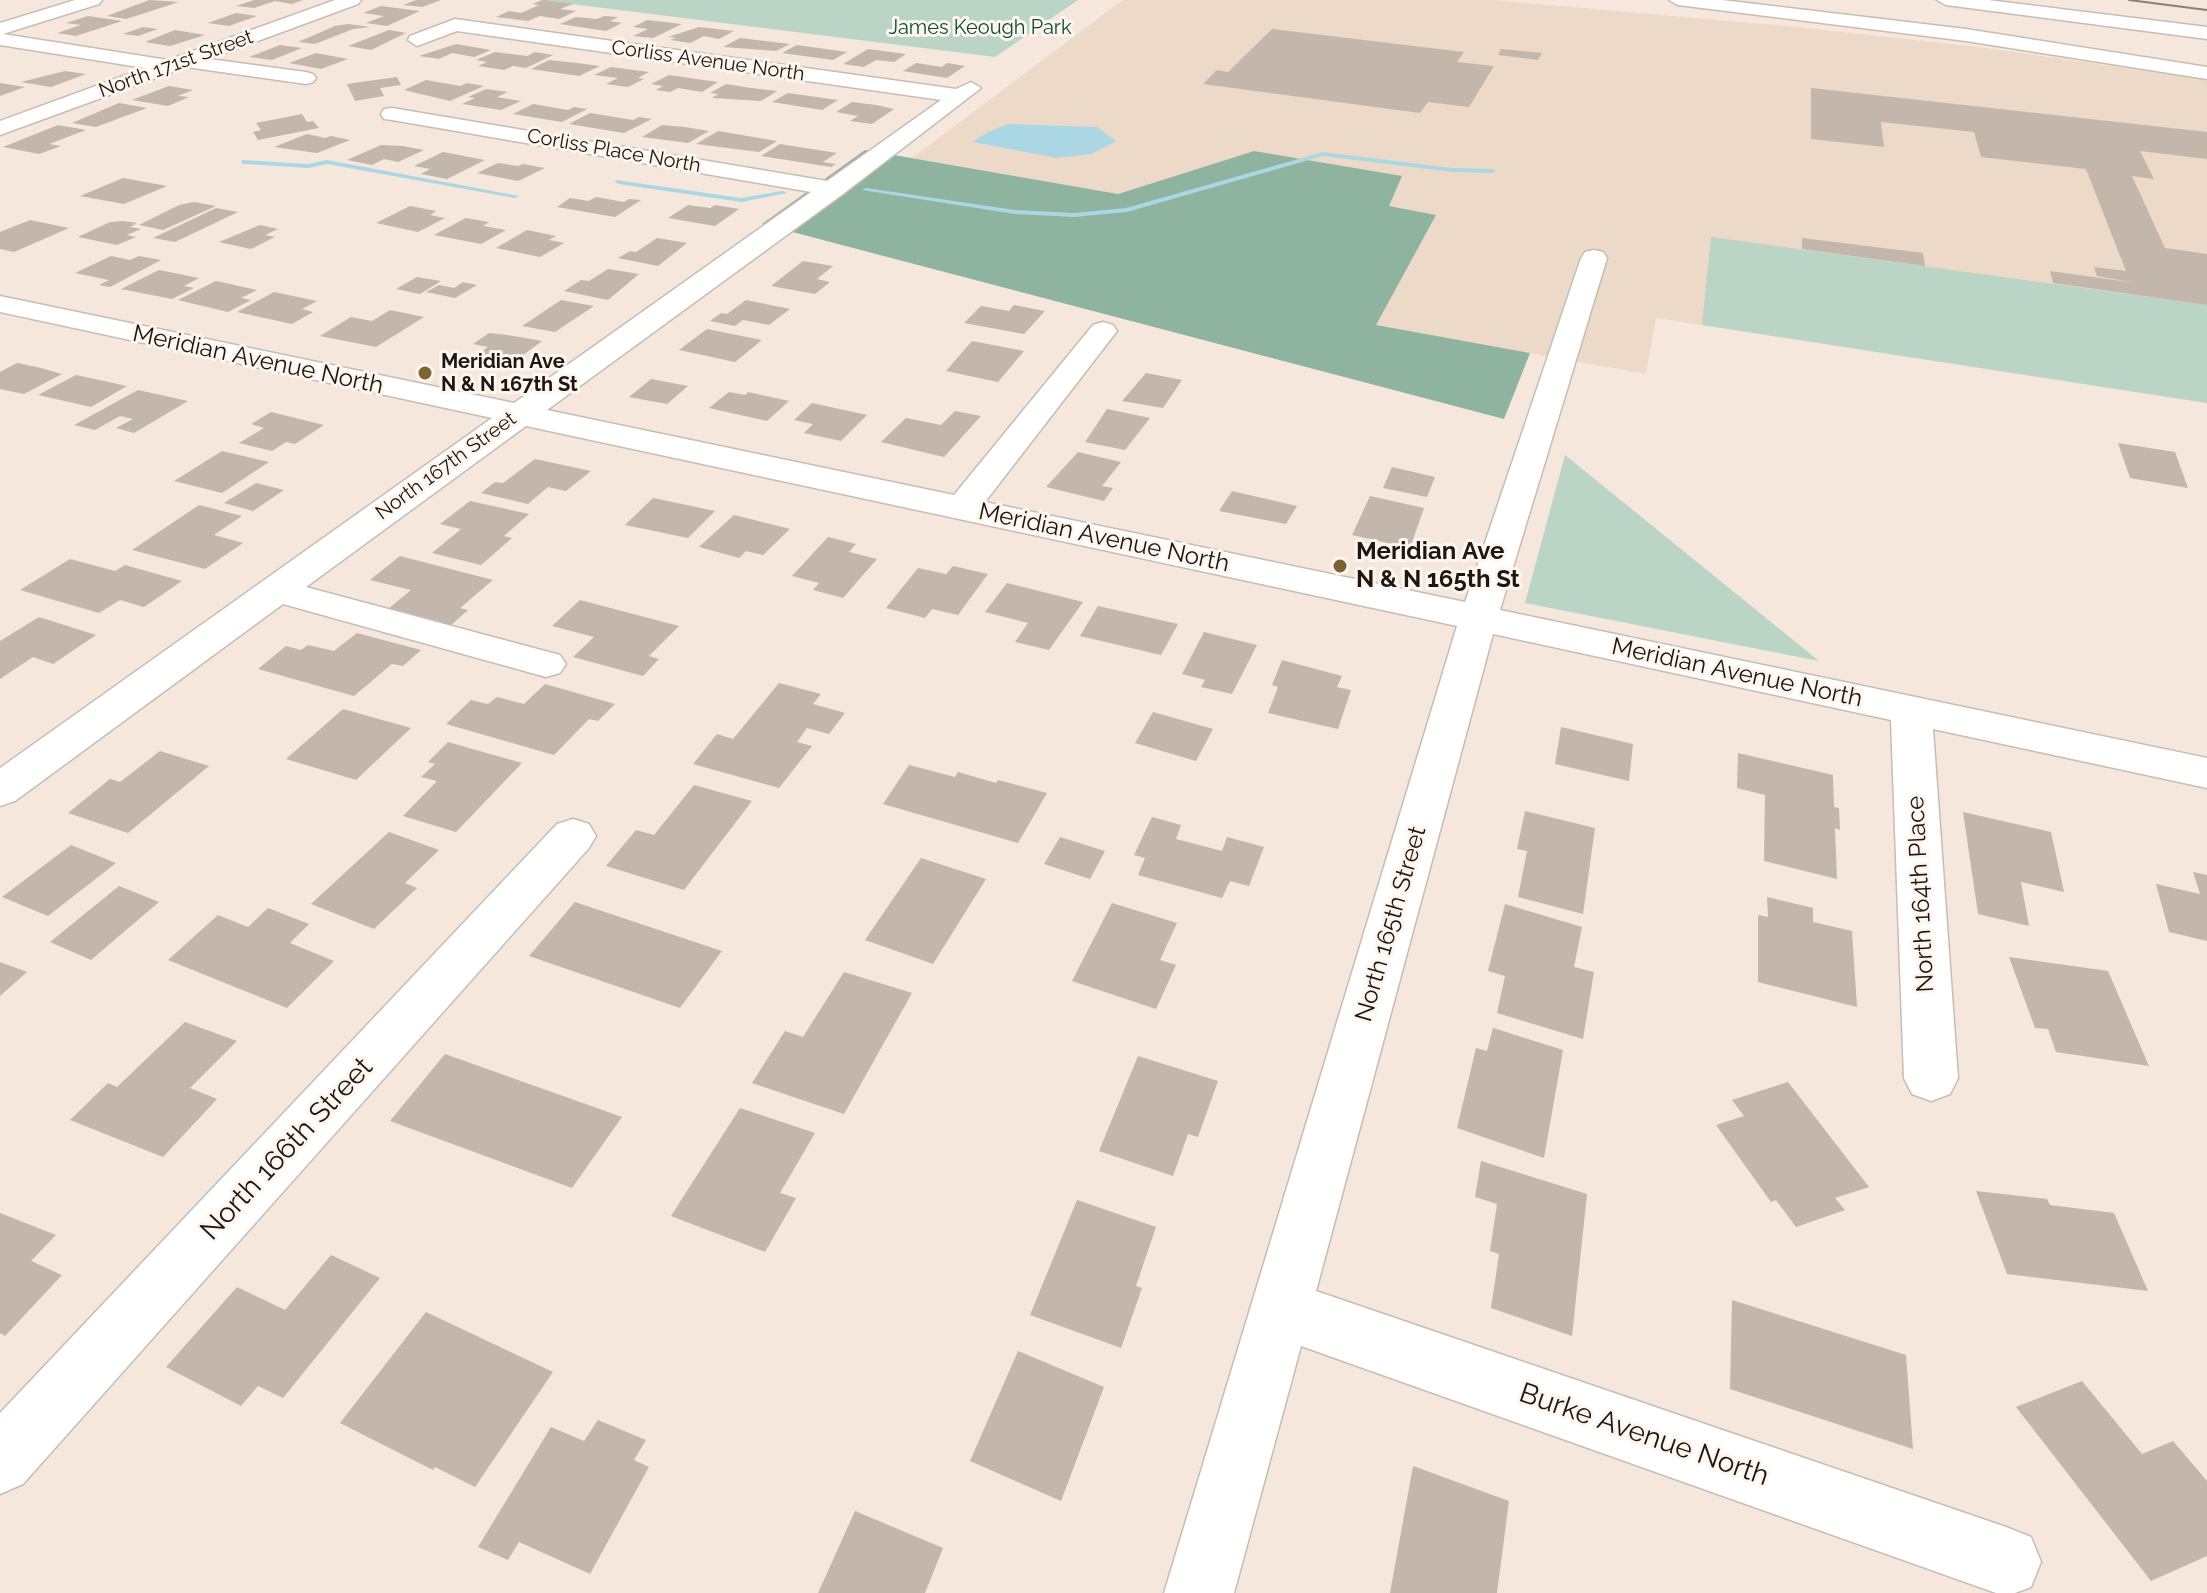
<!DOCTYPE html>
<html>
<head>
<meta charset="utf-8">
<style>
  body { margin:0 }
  canvas { display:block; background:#f5e7db }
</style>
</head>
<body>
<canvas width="2207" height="1593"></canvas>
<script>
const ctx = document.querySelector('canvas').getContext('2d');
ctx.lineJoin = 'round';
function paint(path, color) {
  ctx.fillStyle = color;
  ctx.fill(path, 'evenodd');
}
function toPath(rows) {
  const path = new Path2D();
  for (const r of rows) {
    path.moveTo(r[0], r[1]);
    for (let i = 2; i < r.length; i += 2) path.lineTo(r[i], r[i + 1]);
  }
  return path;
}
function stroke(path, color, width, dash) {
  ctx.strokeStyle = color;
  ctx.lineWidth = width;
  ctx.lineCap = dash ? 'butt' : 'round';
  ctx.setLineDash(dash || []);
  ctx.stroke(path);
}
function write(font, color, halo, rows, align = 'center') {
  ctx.font = font + ' Raleway,sans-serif';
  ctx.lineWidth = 6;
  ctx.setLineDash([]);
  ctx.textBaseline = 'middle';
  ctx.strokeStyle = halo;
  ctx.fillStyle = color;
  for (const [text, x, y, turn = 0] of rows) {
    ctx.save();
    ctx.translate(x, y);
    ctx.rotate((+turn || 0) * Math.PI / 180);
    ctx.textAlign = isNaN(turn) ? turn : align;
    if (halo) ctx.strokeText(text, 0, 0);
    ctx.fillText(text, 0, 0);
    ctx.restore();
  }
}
paint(toPath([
  [1123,0,1492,0,1797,27,1987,48,2207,80,2207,403,1656,318,1646,374,1375,325,1435,215,1389,206,1401,176,1254,151,1118,194,912,158]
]), '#edd9c8');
paint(toPath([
  [539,0,1078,0,995,57],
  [1711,237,2207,305,2207,403,1702,325],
  [1565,455,1819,661,1525,603]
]), '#bad4c5');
paint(toPath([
  [865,150,1118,194,1254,151,1402,176,1389,206,1436,215,1376,325,1530,353,1504,419,762,224]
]), '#8eb39e');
paint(toPath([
  [1008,124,1097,127,1116,141,1092,154,1057,158,973,142,988,132]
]), '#aad7e3');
paint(toPath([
  [1323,152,1452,168,1492,169,1496,171,1492,173,1452,172,1323,156,1127,212,1074,217,1015,214,862,190,866,188,1015,210,1074,213,1126,208,1323,152],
  [242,160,308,164,327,160,519,196,515,198,327,164,308,168,245,164,242,164,242,160],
  [616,180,741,198,783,191,787,193,741,202,619,184,615,182,616,180]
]), '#aad7e3');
paint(toPath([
  [149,0,179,2,126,19,107,16],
  [254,0,303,0,292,4,275,1,254,8,236,6],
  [416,0,441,0,422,7,403,5],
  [543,0,573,4,560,9,576,11,559,19,540,16,528,21,496,17,509,11,521,13,539,5,532,4],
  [381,6,420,11,387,26,366,23,384,16,363,13],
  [236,13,257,16,229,26,208,23],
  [88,16,122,21,76,36,57,33,81,25,66,23],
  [604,16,618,17,610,21,622,23,606,31,560,24,576,17,597,19],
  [647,20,682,24,653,38,633,36,648,29,633,27],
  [348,24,370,27,353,29,315,44,298,42,335,26],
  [143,27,158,29,138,36,123,34],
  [699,27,734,31,719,39,704,36,690,43,670,40,676,38,668,37],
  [1272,29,1464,52,1457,62,1494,66,1469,107,1428,102,1420,113,1203,84,1217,70,1228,72],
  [175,30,205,35,170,46,145,42],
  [389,30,406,33,371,50,348,46],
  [740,38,790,44,776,51,723,47],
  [456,44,491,50,474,57,452,53,439,59,419,56],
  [280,45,302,48,272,60,249,57],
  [797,45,847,52,833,60,782,53],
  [868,49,906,54,894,62,876,60,864,67,843,64],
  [1501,49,1542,53,1538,60,1498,55],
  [495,52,527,56,535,52,553,55,526,68,513,66,504,70,478,66,487,62,476,60],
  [316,53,348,59,321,69,289,63],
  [549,60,577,63,600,66,579,76,531,69],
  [916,63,942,67,947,63,965,66,947,78,903,71],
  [611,67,649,72,638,78,644,79,628,87,606,84,618,78,594,75],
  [65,71,86,74,51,87,21,82],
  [669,75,718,82,702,92,678,88,670,92,656,90,663,86,651,84],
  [397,77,401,85,380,88,384,96,355,101,347,84],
  [426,80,460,86,467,83,484,86,450,101,404,90],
  [0,83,25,87,0,96],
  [726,84,751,88,777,91,761,101,712,98,718,94,710,93],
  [169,86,193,90,178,96,189,97,168,106,132,100],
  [1811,88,2207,132,2207,159,2140,151,2154,179,2132,176,2165,248,2207,254,2207,305,2053,283,2050,271,2136,283,2097,276,2094,267,2126,271,2086,169,1981,157,1974,132,1881,122,1884,147,1811,139],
  [486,89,508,92,497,97,521,101,501,110,462,104,475,98,468,97],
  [788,93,838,100,822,110,772,102],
  [852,102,876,105,894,109,872,124,850,121,858,116,836,112],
  [119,103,147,108,96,127,72,123],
  [533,104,568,110,574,107,587,109,562,122,513,114],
  [590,113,633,120,639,117,652,119,624,133,569,124],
  [302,114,307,122,313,121,319,128,258,140,253,132,261,130,256,123],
  [58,125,86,130,49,144,61,146,39,154,3,147],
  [662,125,685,127,709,131,688,143,642,137],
  [718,131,777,141,759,152,696,144],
  [307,134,325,138,331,136,350,140,317,153,274,147],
  [780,144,837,153,823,162,836,164,831,167,761,156],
  [381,145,403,146,424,150,398,162,384,159,372,165,347,160],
  [443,152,485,160,447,179,421,174,430,169,414,166],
  [498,163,518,166,523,164,545,168,518,181,477,173],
  [123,178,167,186,124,204,80,196],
  [596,197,624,202,629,199,641,200,615,217,557,207,570,198,589,201],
  [194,202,216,206,163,230,139,225,179,205],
  [688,205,710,208,715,205,739,209,715,226,668,218],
  [410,206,436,211,430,215,445,218,418,232,376,223],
  [216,208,238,212,175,242,153,238],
  [466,218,489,222,483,226,506,230,481,244,434,235],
  [30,220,69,228,14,252,0,249,0,232],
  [124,221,137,223,130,227,141,229,127,235,136,237,117,245,78,237,110,222],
  [260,225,278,229,265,235,275,237,251,249,219,242],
  [527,230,556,236,549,240,564,243,540,257,496,248],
  [657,238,687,243,658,266,618,258,630,251,636,252],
  [1802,238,1923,253,1925,266,1802,249],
  [111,256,130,260,139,256,161,260,110,287,99,285,109,280,75,273],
  [803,261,833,266,817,279,830,282,815,294,771,286],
  [608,269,639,274,608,300,564,291,581,280,589,281],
  [159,270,199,278,184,286,194,288,172,299,121,289],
  [417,277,441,281,420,294,396,289],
  [216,281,257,290,241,298,251,300,228,312,178,300],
  [463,282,477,285,455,298,426,292,439,285,454,288],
  [274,292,317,301,302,309,313,312,292,324,237,312],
  [561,300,594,306,555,332,522,326],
  [746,300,790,309,769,325,743,320,735,326,710,321,721,313,727,314],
  [1014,305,1045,311,1024,334,964,323,981,306,1009,311],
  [390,310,424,317,376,347,320,336,351,317,372,321],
  [707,329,762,340,735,362,679,350],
  [489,333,508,335,542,341,503,370,466,363,488,347,473,344],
  [972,341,1024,351,998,382,946,371],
  [17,363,41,368,62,374,24,394,0,389,0,372],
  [1146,373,1182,380,1163,408,1122,401],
  [76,375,127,386,91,407,38,395],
  [651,379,688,386,667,404,629,397],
  [138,390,188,401,134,433,116,428,133,419,120,416,95,430,74,425],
  [729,392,745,395,748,392,789,401,767,421,709,408],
  [812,403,867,415,841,441,804,433,813,424,794,420],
  [1107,409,1150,418,1125,450,1085,442],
  [955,411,981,416,944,457,881,442,906,418,941,425],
  [271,412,324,425,295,444,286,442,272,451,239,443,264,428,251,424],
  [2118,443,2175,452,2188,488,2130,478],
  [222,451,269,462,222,493,174,481],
  [1078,452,1121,462,1102,486,1113,488,1104,501,1046,487],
  [535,459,591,471,566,491,548,487,528,504,481,493,495,482,503,483],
  [1392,467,1435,477,1427,497,1383,488],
  [256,483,284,490,253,511,224,503],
  [1232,491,1297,506,1286,524,1219,511],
  [1370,496,1424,508,1410,548,1352,535],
  [653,498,715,511,688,538,625,525],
  [470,501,529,514,504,536,512,538,481,565,432,553,461,529,440,524],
  [199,505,242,516,214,535,243,543,205,569,132,550],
  [734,515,790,529,763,555,746,551,739,558,699,547],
  [828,537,856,544,849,552,877,559,843,598,813,590,819,583,792,576],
  [400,556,493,580,460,608,468,610,451,625,388,609,411,590,370,580],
  [70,559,115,571,125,565,182,581,144,607,120,600,99,613,20,590],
  [953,566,988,574,958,615,932,609,925,618,886,608,918,568,946,574],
  [1007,583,1083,602,1049,650,1015,642,1028,623,985,612],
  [580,600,679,626,649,656,659,659,643,676,573,657,594,637,552,626],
  [1098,606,1178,624,1161,655,1080,636],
  [39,617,96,635,53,664,33,657,0,679,0,641],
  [1204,632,1257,645,1232,694,1201,687,1205,680,1182,674],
  [357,633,421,650,403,666,392,664,354,696,258,669,286,646,301,650,308,645,334,651],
  [1282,660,1342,676,1337,687,1351,690,1338,729,1268,713,1278,687,1272,685],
  [779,683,821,694,813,704,845,713,829,734,807,728,797,742,812,746,779,788,693,764,717,734,733,739],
  [545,684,615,704,598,721,589,719,554,755,446,724,471,700,488,704,497,697,524,704],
  [343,709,411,728,356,780,286,759],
  [1153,712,1213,729,1196,761,1135,743],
  [1561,727,1633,744,1629,781,1555,764],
  [448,742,522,763,456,832,403,816,437,781,421,777,435,764,428,762],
  [160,751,209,766,128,833,68,813,110,779,120,782],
  [1738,753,1833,775,1834,807,1839,808,1840,830,1835,828,1837,879,1764,861,1765,795,1737,788],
  [909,765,955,777,958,772,996,783,998,780,1047,793,1018,843,883,804],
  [694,785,752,801,684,890,606,866,636,830,654,835],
  [1525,811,1595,828,1583,914,1518,897,1527,851,1517,849],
  [1963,812,2051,832,2064,892,2021,882,2029,926,1978,914],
  [1152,817,1181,825,1176,839,1222,851,1227,837,1264,847,1249,886,1230,881,1222,898,1138,875,1145,858,1134,855],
  [389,832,439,850,405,883,417,888,374,929,311,904],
  [1060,837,1105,851,1090,879,1044,864],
  [71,845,116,863,48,916,2,897],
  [921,858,986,879,933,964,865,940],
  [2193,872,2207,875,2207,941,2169,932,2156,884,2200,894],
  [119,886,159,902,91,960,50,942],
  [1767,897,1813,908,1813,922,1852,931,1857,1007,1758,982,1758,915,1768,917],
  [575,902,722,951,680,1008,529,956],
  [1112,903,1177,923,1160,960,1176,965,1156,1009,1072,981],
  [1505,904,1582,927,1574,967,1594,972,1583,1039,1497,1013,1505,976,1488,971],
  [268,908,309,924,290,943,334,961,287,1008,168,960,218,915,248,927],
  [2009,957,2108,971,2149,1066,2056,1052,2048,1029,2035,1028],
  [0,962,27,972,0,996],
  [844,972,912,993,844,1114,752,1083,785,1031,803,1037],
  [185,1022,237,1041,190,1088,217,1099,163,1157,70,1120,108,1083,117,1087],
  [1493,1028,1563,1050,1544,1158,1457,1128,1476,1048,1487,1051],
  [445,1054,622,1117,572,1188,390,1121],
  [1138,1056,1218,1081,1198,1137,1188,1134,1173,1176,1099,1151],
  [1788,1082,1869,1187,1835,1198,1845,1210,1796,1227,1776,1200,1771,1202,1716,1125,1744,1116,1732,1100],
  [740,1108,815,1133,780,1193,796,1198,765,1252,671,1216],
  [1481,1161,1587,1194,1572,1336,1491,1308,1499,1254,1490,1251,1497,1204,1475,1197],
  [1976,1191,2047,1199,2050,1205,2114,1213,2148,1291,2007,1274],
  [1077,1200,1156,1227,1136,1286,1142,1288,1121,1348,1030,1315],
  [0,1213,56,1235,31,1261,62,1275,5,1336,0,1333],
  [331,1255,380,1278,283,1398,258,1386,241,1406,166,1367,237,1287,285,1310],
  [1732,1300,1906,1355,1913,1449,1730,1389],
  [426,1312,553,1372,475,1487,435,1467,433,1470,340,1423],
  [1018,1351,1104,1387,1061,1501,970,1461],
  [2082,1381,2142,1454,2173,1441,2207,1481,2207,1556,2151,1581,2016,1407],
  [598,1420,646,1440,634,1460,649,1467,590,1574,519,1542,508,1560,478,1547,551,1427,584,1441],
  [1413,1466,1509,1501,1497,1593,1390,1593],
  [855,1511,943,1548,925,1593,818,1593]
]), '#c3b6aa');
const minor = toPath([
  [75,0,102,0,99,4,3,34,168,60,335,0,361,0,358,4,209,59,306,72,313,74,316,78,313,82,306,84,186,67,0,135,0,121,145,68,0,45,0,23,75,0],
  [455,19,956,89,971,82,981,88,843,194,547,410,954,495,1093,325,1103,322,1113,325,1117,331,985,502,1465,602,1581,258,1585,252,1594,250,1603,252,1607,258,1500,610,2207,758,2207,788,1933,729,1958,1078,1950,1094,1931,1101,1912,1094,1904,1078,1891,720,1493,634,1316,1291,2006,1527,2031,1537,2041,1562,2031,1587,2015,1593,1996,1593,1301,1346,1234,1593,1164,1593,1457,626,526,426,306,587,560,655,566,664,560,673,546,677,283,604,15,801,0,806,0,768,492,418,0,312,0,296,514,403,811,192,392,120,384,119,381,114,384,109,392,108,827,181,941,100,457,31,417,46,408,40,410,36,455,19],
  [573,819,589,824,596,836,589,848,23,1484,0,1494,0,1413,557,824,573,819]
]);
const highway = toPath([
  [1669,0,1722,0,1966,29,2207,67,2207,79,1966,41,1678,5,1669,0],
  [1937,0,1988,0,2207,27,2207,39,1946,5,1937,0]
]);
stroke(minor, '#c9bcb0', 3);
stroke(highway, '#c9bcb0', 3);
paint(minor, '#fff');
paint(highway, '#fff');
stroke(toPath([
  [2129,0,2207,10]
]), '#8a8179', 2);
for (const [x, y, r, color] of [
  [425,373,8,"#7b6434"],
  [1340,566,8,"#7b6434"]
]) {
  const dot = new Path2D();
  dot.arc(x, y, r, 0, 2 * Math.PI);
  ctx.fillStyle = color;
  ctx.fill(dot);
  stroke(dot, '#fef6ee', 3);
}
write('20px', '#084d33', '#fef6ee', [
  ["James Keough Park",980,28]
]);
write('20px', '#1c1713', '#fef6ee', [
  ["Corliss Avenue North",708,61,8],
  ["North 171st Street",176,64,-20],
  ["Corliss Place North",614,151,10],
  ["North 167th Street",446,466,-36]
]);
write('bold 20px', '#1c1713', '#fef6ee', [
  ["Meridian Ave",441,362],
  ["N & N 167th St",441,385]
], 'left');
write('24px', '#1c1713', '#fef6ee', [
  ["Meridian Avenue North",258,360,12],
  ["Meridian Avenue North",1104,538,12],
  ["Meridian Avenue North",1737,673,12],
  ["North 164th Place",1921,894,-93],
  ["North 165th Street",1391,924,-74]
]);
write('bold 24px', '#1c1713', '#fef6ee', [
  ["Meridian Ave",1356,552],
  ["N & N 165th St",1356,580]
], 'left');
write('28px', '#1c1713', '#fef6ee', [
  ["North 166th Street",287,1149,-47],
  ["Burke Avenue North",1644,1435,19]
]);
</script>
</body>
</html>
